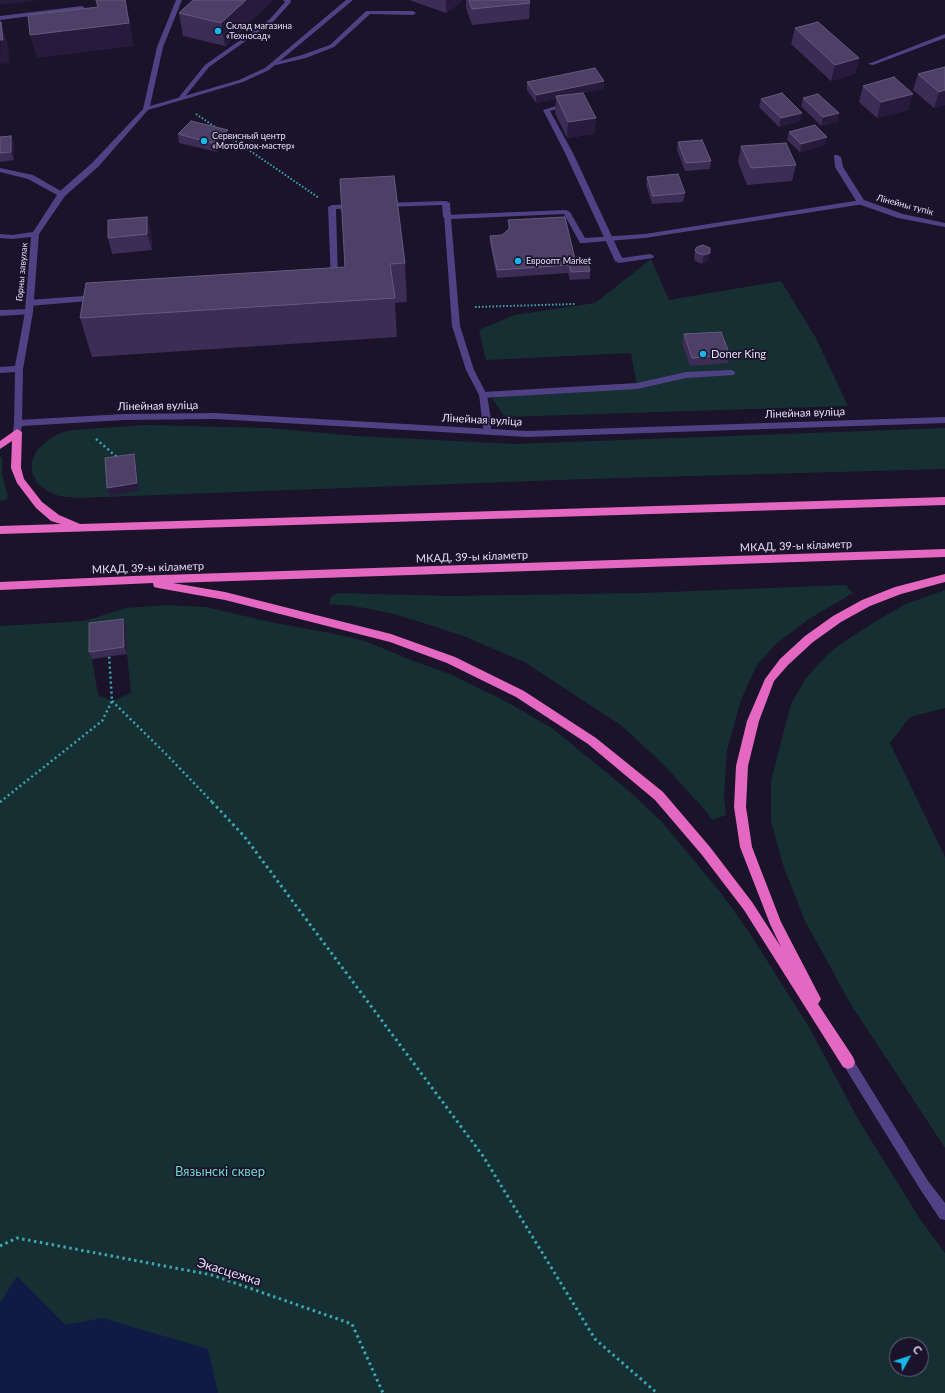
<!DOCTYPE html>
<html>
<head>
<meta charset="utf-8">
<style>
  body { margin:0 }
  #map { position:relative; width:945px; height:1393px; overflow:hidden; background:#1a1329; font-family:Lato,sans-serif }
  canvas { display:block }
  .north { position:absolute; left:889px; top:1337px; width:40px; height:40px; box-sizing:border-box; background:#1a1329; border:1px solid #6b647d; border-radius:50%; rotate:50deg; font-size:11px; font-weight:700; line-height:16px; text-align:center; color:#e5ddfc }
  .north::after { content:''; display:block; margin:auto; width:14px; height:18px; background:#19b7ec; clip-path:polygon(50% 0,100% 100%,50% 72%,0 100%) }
</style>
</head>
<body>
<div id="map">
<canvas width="945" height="1393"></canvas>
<div class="north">С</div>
</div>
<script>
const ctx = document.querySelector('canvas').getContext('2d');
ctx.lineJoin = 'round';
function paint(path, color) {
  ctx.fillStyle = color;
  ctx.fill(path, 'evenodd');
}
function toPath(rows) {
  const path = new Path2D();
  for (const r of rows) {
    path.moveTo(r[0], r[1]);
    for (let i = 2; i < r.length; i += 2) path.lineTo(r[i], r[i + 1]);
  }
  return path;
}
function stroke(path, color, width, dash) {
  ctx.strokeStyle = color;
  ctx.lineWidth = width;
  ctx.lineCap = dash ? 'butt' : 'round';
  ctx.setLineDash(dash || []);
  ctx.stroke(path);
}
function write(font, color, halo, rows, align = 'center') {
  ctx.font = font + ' Lato,sans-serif';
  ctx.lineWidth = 3.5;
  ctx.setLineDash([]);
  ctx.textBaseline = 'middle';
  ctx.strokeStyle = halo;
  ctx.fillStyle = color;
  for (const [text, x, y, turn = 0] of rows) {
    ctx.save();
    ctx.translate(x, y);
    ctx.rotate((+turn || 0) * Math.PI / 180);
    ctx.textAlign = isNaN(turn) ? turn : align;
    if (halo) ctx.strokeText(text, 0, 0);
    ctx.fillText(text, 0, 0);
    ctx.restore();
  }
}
paint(toPath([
  [651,259,669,300,781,281,816,338,848,406,505,417,492,398,637,386,631,353,486,360,479,330,514,315,595,303],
  [146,425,267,428,358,436,515,444,945,428,945,469,587,479,78,498,59,496,47,491,37,483,32,472,32,462,37,450,48,440,60,433,72,430],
  [0,457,2,457,2,474,8,497,5,500,0,501],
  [846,585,853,593,809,619,776,644,757,665,741,700,727,750,724,798,726,815,712,820,705,810,663,764,622,726,526,663,466,637,430,625,390,613,354,606,329,604,331,597,338,593,448,596,643,593],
  [945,590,945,708,910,717,890,743,945,857,945,1148,850,1003,805,921,784,868,771,821,771,781,780,746,791,704,806,678,827,655,839,645,876,621,906,604],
  [165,605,206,607,270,622,330,633,365,641,411,660,450,674,503,700,552,728,629,791,662,822,721,893,749,932,809,1027,858,1119,920,1219,945,1253,945,1393,0,1393,0,626,84,621,126,608],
  [125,626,127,654,131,693,112,701,98,695,92,659,92,631],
  [897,1345,921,1345,921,1369,897,1369]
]), '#162f32');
paint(toPath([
  [17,1276,65,1325,102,1318,208,1349,218,1393,0,1393,0,1303]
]), '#101b45');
stroke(toPath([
  [196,114,218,129],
  [227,135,319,198],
  [475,307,575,304]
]), '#3ba7b2', 2, [1.5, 2]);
stroke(toPath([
  [96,439,118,458],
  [112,701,165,753,213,803],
  [0,802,102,721,112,701,109,655]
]), '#3ba7b2', 2.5, [2, 3]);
stroke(toPath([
  [212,802,244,836,483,1156,595,1339,657,1393],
  [0,1246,17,1238,212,1275,352,1324,383,1393]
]), '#3ba7b2', 3, [2.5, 3.5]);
paint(toPath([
  [283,0,290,0,291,2,274,21,209,67,183,99,179,99,179,97,205,65,270,19,285,2,283,0],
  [82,6,85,8,84,9,0,20,0,16,82,6],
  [366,11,413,11,416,13,413,15,370,14,334,47,306,58,276,65,273,63,302,55,330,45,366,11],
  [945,34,945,38,873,65,868,64,945,34],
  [569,102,571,103,571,105,550,111,573,153,622,258,650,254,654,256,653,258,619,263,615,261,565,153,543,110,569,102],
  [834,155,837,155,841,157,843,167,864,200,903,214,945,223,945,227,898,218,858,204,835,167,834,155],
  [0,168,33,175,66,194,62,196,59,196,28,179,0,172,0,168],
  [446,201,450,203,451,217,447,219,443,217,442,205,384,207,380,205,384,203,446,201],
  [354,204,358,206,357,208,336,209,338,280,334,282,331,282,328,207,332,205,354,204],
  [97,295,101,298,100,300,29,306,25,303,29,300,97,295],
  [29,309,32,310,32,314,0,316,0,310,29,309],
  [731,370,734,371,735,373,734,375,686,378,637,389,483,398,479,395,483,392,637,383,686,372,731,370]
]), '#4e4284');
paint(toPath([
  [176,0,182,0,163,47,150,106,239,80,265,68,346,0,353,0,269,70,243,82,148,110,98,167,65,196,39,234,33,312,23,369,22,423,21,425,15,425,14,423,15,372,0,373,0,367,15,366,25,312,31,237,12,239,0,238,0,234,12,235,33,232,59,192,92,163,143,109,157,47,176,0],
  [861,200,865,202,864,204,645,238,583,243,580,243,564,214,451,219,460,326,474,370,487,395,491,419,491,432,490,434,484,434,479,395,466,370,452,326,444,215,566,210,570,212,585,238,645,234,861,200]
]), '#4e4284');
paint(toPath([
  [215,413,527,431,945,417,945,423,527,437,215,419,124,420,22,426,20,434,14,434,13,432,14,423,18,420,124,414,215,413],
  [848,1056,852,1058,928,1181,945,1203,945,1220,940,1219,920,1189,844,1066,842,1062,844,1058,848,1056]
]), '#4e4284');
paint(toPath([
  [17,429,22,432,21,468,24,479,42,502,59,515,80,524,945,497,945,505,0,534,0,526,61,524,51,521,36,508,17,483,11,468,12,441,0,449,0,441,17,429],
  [945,549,945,557,173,583,225,592,391,634,455,657,524,691,596,738,663,792,710,847,752,902,781,947,770,924,740,847,734,807,736,766,747,721,765,679,780,659,805,636,833,616,862,600,895,587,945,574,945,582,901,594,870,606,841,622,813,642,788,665,774,681,759,721,748,766,746,807,752,847,781,922,821,999,818,1004,853,1057,855,1062,853,1067,848,1069,843,1067,744,910,702,855,655,800,588,744,516,697,447,663,390,642,225,600,158,588,154,587,153,583,0,590,0,582,133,576,945,549]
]), '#e468c2');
paint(toPath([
  [193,0,273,0,225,46,183,36,179,13],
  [409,0,460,0,461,2,446,13],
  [466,0,529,0,530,3,529,19,472,25,466,8],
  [795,28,859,58,855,74,831,81,791,44],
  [945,67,945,105,934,108,913,90,918,74],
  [604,81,604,89,583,93,596,118,594,134,567,138,555,113,556,99,536,103,527,90,527,82],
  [863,86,908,110,877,118,859,102],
  [803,98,839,113,837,122,821,126,801,106],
  [761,99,800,121,779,127,759,107],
  [789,132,827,137,825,145,800,152,787,140],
  [178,134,229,139,217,152,179,143],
  [11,136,14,144,14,160,0,162,0,137],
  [678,142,711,161,710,169,685,171,677,150],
  [741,146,796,165,792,181,747,185,738,162],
  [647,177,685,193,683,202,652,204,646,185],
  [147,217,151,233,152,250,112,254,108,238],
  [508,220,575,259,590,271,590,279,570,280,568,273,497,278,490,244,490,236,502,235,508,230],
  [697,247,708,261,702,264,695,261,694,258,695,250],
  [405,263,407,302,395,303,397,337,92,357,80,318,86,283],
  [684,334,730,355,728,363,690,366,682,343],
  [123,619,126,626,127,654,92,659,89,652]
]), '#3b2d55');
paint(toPath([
  [0,0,40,0,0,5],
  [125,0,126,0,134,46,37,58,30,35],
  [246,0,273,0,225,46,221,23],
  [446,0,460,0,461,2,446,13],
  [1,22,8,45,10,63,0,64],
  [859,58,855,74,831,81,835,65],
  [604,81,604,89,557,99,556,96,556,99,536,103,536,95],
  [945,90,945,105,934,108,939,92],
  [913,94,908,110,877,118,881,102],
  [802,113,800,121,779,127,781,118],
  [839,113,837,122,821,126,823,117],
  [596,118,594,134,567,138,568,122],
  [228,130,229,139,217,152,215,144],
  [11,136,14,144,14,160,11,152],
  [827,137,825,145,800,152,801,144],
  [147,217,151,233,152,250,147,234],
  [710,253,708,261,702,264,704,255],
  [134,454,136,462,139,491,110,496,107,488],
  [123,619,126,626,127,654,124,647]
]), '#261b3c');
const building = toPath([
  [96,0,125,0,129,23,30,35,28,15,98,7,96,0],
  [193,0,246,0,221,23,179,13,193,0],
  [469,0,529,0,530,3,472,9,469,0],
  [0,22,1,22,3,40,0,40,0,22],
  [818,22,859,58,835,65,795,28,818,22],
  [945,67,945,90,939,92,918,74,945,67],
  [595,68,604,81,536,95,527,82,595,68],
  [894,77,913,94,881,102,863,86,894,77],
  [583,93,596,118,568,122,556,96,583,93],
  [782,93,802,113,781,118,761,99,782,93],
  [818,94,839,113,823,117,803,98,818,94],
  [191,121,228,130,215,144,178,134,191,121],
  [815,125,827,137,801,144,789,132,815,125],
  [11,136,11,152,0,153,0,137,11,136],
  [702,140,711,161,686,163,678,142,702,140],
  [786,143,796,165,751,168,741,146,786,143],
  [678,174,685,193,653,196,647,177,678,174],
  [394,176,405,263,390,264,395,298,80,318,86,283,345,267,340,179,394,176],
  [147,217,147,234,108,238,108,220,147,217],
  [565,217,575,259,587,258,590,271,571,272,569,265,497,270,490,236,502,235,510,228,508,220,565,217],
  [703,245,710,248,710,253,704,255,697,253,695,250,697,247,703,245],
  [721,332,730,355,692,358,684,334,721,332],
  [134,454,137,483,107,488,105,458,134,454],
  [123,619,124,647,89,652,89,623,123,619]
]);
paint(building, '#4d4067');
stroke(building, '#65597e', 1);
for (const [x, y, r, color] of [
  [218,31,4,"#19b7ec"],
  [204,141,4,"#19b7ec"],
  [518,261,4,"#19b7ec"],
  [703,354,4,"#19b7ec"]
]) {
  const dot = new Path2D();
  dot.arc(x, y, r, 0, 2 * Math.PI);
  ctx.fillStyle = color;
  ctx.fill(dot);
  stroke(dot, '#1a1329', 1.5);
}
write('9px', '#e5ddfc', '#1a1329', [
  ["Склад магазина",226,26],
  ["«Техносад»",226,36],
  ["Сервисный центр",212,136],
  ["«Мотоблок-мастер»",212,146],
  ["Евроопт Market",526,261]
], 'left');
write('9px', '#e5ddfc', '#1a1329', [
  ["Лінейны тупік",905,205,15],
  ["Горны завулак",22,272,-85]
]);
write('11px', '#e5ddfc', '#1a1329', [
  ["Doner King",711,354]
], 'left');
write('11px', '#e5ddfc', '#1a1329', [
  ["Лінейная вуліца",158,406,-1],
  ["Лінейная вуліца",805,413,-2],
  ["Лінейная вуліца",482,420,3],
  ["МКАД, 39-ы кіламетр",796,546,-2],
  ["МКАД, 39-ы кіламетр",472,557,-2],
  ["МКАД, 39-ы кіламетр",148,568,-2]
]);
write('13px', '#6ed8cd', '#1a1329', [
  ["Вязынскі сквер",220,1172]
]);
write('13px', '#e5ddfc', '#1a1329', [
  ["Экасцежка",229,1272,17]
]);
</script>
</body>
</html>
